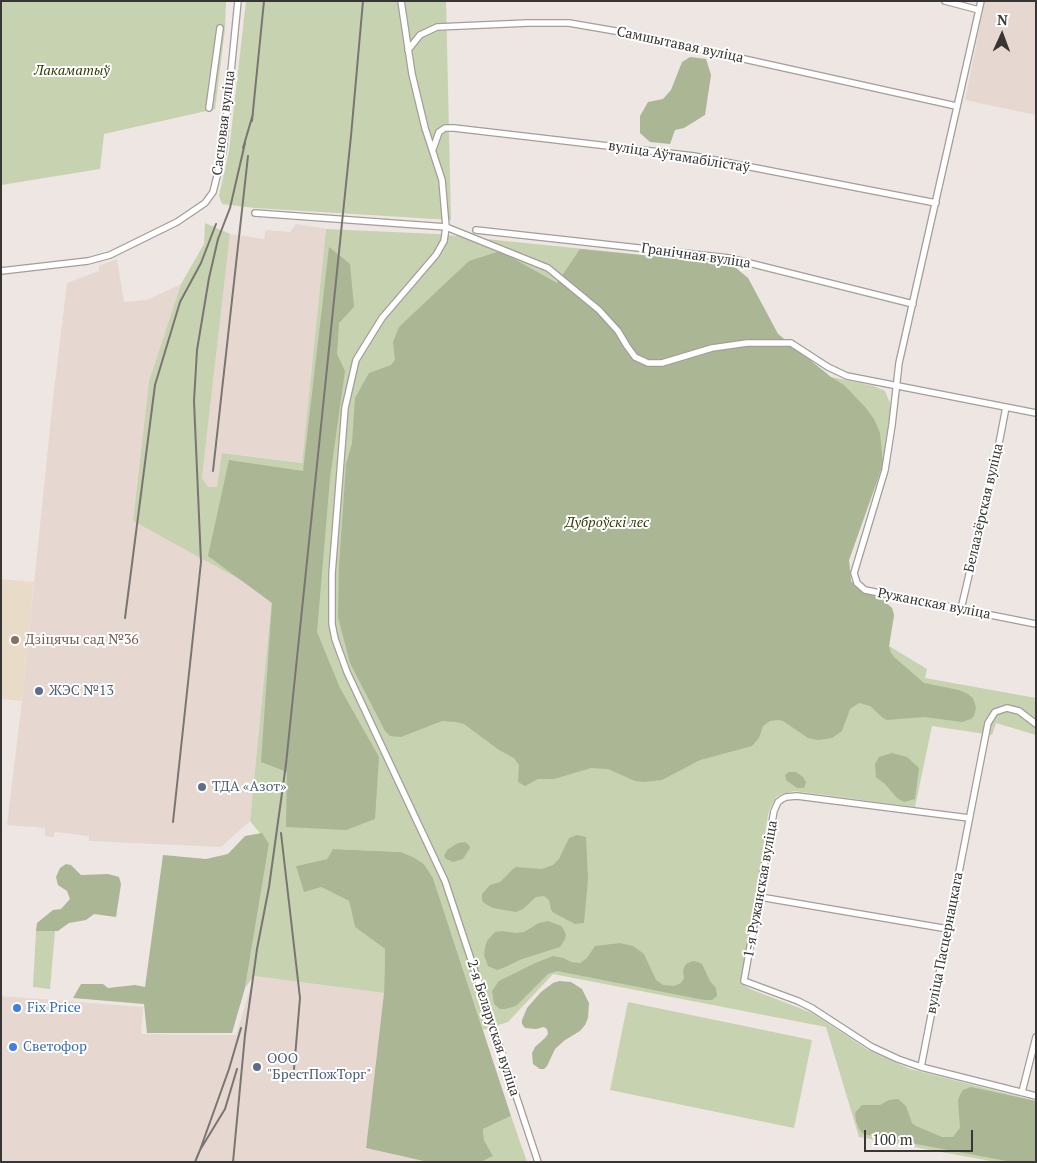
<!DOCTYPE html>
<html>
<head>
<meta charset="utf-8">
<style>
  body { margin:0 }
  #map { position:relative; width:1037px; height:1163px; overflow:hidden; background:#ede6e2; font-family:"PT Serif",serif }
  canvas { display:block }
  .frame { position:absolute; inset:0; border:2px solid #383634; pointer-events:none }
  .north { position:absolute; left:977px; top:10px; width:50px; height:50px; -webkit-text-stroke:4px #fff; paint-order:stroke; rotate:2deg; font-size:14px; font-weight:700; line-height:20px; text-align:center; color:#383634 }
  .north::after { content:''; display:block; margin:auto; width:18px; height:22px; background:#383634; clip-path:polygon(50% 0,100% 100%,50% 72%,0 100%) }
  .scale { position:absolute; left:864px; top:1130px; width:109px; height:22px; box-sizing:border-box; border:2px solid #383634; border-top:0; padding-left:6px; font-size:15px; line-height:18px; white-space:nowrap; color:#383634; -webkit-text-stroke:4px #fff; paint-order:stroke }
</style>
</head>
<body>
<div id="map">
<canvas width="1037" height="1163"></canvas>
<div class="frame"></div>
<div class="north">N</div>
<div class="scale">100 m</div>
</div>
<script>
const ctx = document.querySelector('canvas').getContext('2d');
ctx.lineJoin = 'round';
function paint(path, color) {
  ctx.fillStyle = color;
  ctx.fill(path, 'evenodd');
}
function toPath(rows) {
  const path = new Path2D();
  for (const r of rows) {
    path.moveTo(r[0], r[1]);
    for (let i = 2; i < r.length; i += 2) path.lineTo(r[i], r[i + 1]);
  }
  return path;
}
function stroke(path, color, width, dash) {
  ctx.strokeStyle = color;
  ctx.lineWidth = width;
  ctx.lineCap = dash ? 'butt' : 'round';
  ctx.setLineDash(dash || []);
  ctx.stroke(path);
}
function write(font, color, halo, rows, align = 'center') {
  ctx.font = font + ' "PT Serif",serif';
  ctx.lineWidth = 4;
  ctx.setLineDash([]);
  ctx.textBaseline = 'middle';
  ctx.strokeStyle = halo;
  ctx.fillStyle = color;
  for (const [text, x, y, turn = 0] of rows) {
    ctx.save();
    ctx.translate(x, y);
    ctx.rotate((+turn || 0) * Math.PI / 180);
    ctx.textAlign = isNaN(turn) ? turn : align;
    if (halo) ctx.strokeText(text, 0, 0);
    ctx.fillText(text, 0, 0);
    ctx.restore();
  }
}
paint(toPath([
  [985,1,1036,1,1036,115,965,100],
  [296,224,326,229,302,463,223,453,217,488,208,487,202,478,230,234,264,239,266,230,290,232],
  [117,259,124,302,147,300,181,284,149,381,133,521,272,596,250,821,221,847,89,841,89,836,55,832,54,837,45,836,45,828,7,825,22,701,53,399,67,283,99,271,99,266],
  [254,976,384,993,366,1148,428,1162,1,1162,1,996,143,1007,141,1034,236,1035]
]), '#e6d8d0');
paint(toPath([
  [1,579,34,582,22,701,1,699]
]), '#e8dcc8');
paint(toPath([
  [1,1,226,1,225,29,215,109,104,134,100,169,1,185],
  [246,1,446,1,451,220,255,208,222,204,219,196,229,151],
  [205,223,230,234,202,478,208,487,217,487,222,453,302,463,326,229,437,234,731,264,748,278,778,334,831,377,874,386,885,391,890,403,890,415,886,448,877,482,849,560,851,581,858,589,882,599,892,608,894,615,889,646,927,669,925,678,1036,698,1036,735,996,723,992,735,932,726,915,807,794,791,782,794,776,797,770,808,768,815,742,984,750,989,812,1013,868,1050,910,1069,1036,1101,1036,1162,996,1162,859,1137,826,1027,553,974,508,1022,483,1030,433,878,424,864,413,857,401,852,333,849,327,859,296,866,321,887,349,901,355,927,385,949,384,993,254,976,245,988,269,844,250,821,272,597,133,521,149,381,181,284,204,244],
  [36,931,55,931,50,989,33,987],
  [628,1002,812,1040,794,1128,610,1090],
  [511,1116,527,1162,481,1162,493,1156,484,1140,483,1129]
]), '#c7d2b0');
paint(toPath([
  [690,57,706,59,711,75,705,115,684,128,675,130,670,144,650,142,640,133,640,116,648,102,663,99,671,90,682,62],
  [329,247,350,264,354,307,339,323,337,354,345,371,330,478,317,632,340,688,379,757,375,819,346,830,286,827,287,772,261,762,272,603,208,556,229,460,303,471],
  [580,249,731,264,748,278,778,334,831,377,844,385,865,407,874,419,880,433,883,464,849,560,851,581,858,589,882,599,892,608,894,615,889,646,891,653,894,657,924,683,959,690,968,694,973,698,976,708,974,716,971,719,962,722,924,717,887,720,883,718,870,706,859,703,850,709,842,731,832,738,818,740,808,738,783,721,779,720,770,721,763,726,759,738,752,746,700,760,662,780,643,782,635,781,608,769,591,768,554,779,538,779,525,786,518,782,519,765,514,758,499,750,464,724,456,722,442,721,401,737,390,736,385,731,350,663,338,617,339,566,346,464,352,443,355,398,369,373,391,365,395,360,393,342,399,327,469,261,500,251,557,283],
  [892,753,907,757,919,768,915,799,904,802,897,798,885,784,876,777,875,764,879,757],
  [789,772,796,772,803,777,806,782,804,788,797,788,786,780,785,775],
  [262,833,269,844,245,988,232,1033,147,1033,144,1004,73,998,81,984,103,984,108,988,135,985,145,987,163,855,206,859,228,854,245,836],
  [577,835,586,837,588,879,584,923,575,924,554,913,551,910,549,900,544,896,536,897,523,909,516,912,493,908,484,903,482,900,482,894,490,885,500,882,512,870,516,867,542,869,553,865,559,859,569,838],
  [465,842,469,845,470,848,463,859,453,862,446,859,444,856,447,850,458,843],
  [333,849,401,852,413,857,424,864,433,878,511,1116,483,1129,484,1140,493,1156,481,1162,428,1162,366,1148,384,993,385,949,355,927,349,901,321,887,304,892,296,866,327,859],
  [66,864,71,865,81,875,108,874,119,877,121,884,116,917,94,914,86,920,69,923,58,931,36,931,37,923,53,910,61,909,70,899,67,891,58,885,56,877,60,868],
  [548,921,561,926,564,930,566,935,565,939,560,947,522,959,503,968,497,970,488,966,484,955,485,948,487,941,495,932,502,931,516,933,524,932,539,923],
  [620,943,633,946,644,954,656,980,663,985,674,986,681,983,684,978,683,970,686,964,693,961,698,962,702,964,710,981,716,988,717,996,712,1000,704,1000,557,971,548,974,516,1006,505,1009,500,1009,494,1004,492,991,499,981,535,963,553,956,563,958,571,962,580,963,587,958,595,946],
  [559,981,571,982,582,989,589,1003,588,1018,585,1025,580,1031,565,1040,555,1049,547,1066,544,1069,540,1069,533,1064,532,1053,535,1047,545,1038,548,1034,547,1029,544,1027,536,1029,525,1028,522,1024,522,1020,527,1008,541,992,553,983],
  [971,1087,1036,1101,1036,1162,1012,1162,868,1135,862,1133,859,1129,856,1121,855,1113,862,1105,880,1105,889,1100,898,1099,906,1106,912,1123,916,1126,942,1137,953,1137,960,1128,958,1100,960,1095,963,1090]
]), '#abb694');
const street = toPath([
  [401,1,412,74,425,128,442,180,446,227,444,241,436,255,382,318,356,360,345,408,332,574,332,624,335,639,347,672,445,881,538,1162],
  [945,1,979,10],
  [981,1,899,363,892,425,885,470,854,573,857,583,865,590,1036,624],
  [408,50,420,35,437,27,528,23,569,23,627,33,956,106],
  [209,108,220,28],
  [433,149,439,132,445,128,454,128,694,156,936,203],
  [255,213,446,227,548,268,599,310,618,331,627,346,635,357,648,363,662,363,712,348,747,343,791,343,828,367,847,376,1036,413],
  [476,230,729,258,913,304],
  [1,271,88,261,110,255,177,222,205,203,213,192,223,152,238,1],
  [961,609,995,464,1006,407],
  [969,818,797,796,786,797,782,799,778,802,774,811,744,981,798,1001,812,1008,872,1047,898,1059,921,1067,1036,1096],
  [760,897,948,929],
  [921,1067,988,723,995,712,1007,708,1019,711,1036,724],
  [1022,1092,1036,1037]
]);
stroke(street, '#a49d9a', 8);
stroke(street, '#fff', 5.5);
stroke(toPath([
  [252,121,264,1],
  [243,148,253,114],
  [213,471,248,156],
  [125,618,155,385,180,302,201,263,216,224],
  [173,822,201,562,194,401,197,350,209,278,218,239,230,208,245,143],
  [281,833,300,998,294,1069],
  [200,1150,229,1069,241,1028],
  [195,1162,200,1150,225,1109,237,1069],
  [233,1162,245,1035,257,949,269,887,286,764,351,136,363,1]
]), '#797573', 2);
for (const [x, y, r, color] of [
  [15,640,5,"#8d6e63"],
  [39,691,5,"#5c6f8a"],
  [202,787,5,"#5c6f8a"],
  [17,1008,5,"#3f7fe0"],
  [13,1047,5,"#3f7fe0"],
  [257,1067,5,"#5c6f8a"]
]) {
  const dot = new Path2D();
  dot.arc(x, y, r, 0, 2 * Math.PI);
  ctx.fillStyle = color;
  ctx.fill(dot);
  stroke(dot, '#fff', 2);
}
write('14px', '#383634', '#fff', [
  ["Самшытавая вуліца",680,45,12],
  ["Сасновая вуліца",224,123,-83],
  ["вуліца Аўтамабілістаў",679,157,9],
  ["Гранічная вуліца",696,256,8],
  ["Белаазёрская вуліца",984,508,-77],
  ["Ружанская вуліца",934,604,11],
  ["1-я Ружанская вуліца",761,889,-80],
  ["вуліца Пасцернацкага",945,943,-79],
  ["2-я Беларуская вуліца",493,1028,72]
]);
write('italic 14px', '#303e05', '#fff', [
  ["Лакаматыў",72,71],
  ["Дуброўскі лес",607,523]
]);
write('14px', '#785e54', '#fff', [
  ["Дзіцячы сад №36",25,640]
], 'left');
write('14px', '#4e5e75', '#fff', [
  ["ЖЭС №13",49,691],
  ["ТДА «Азот»",212,787],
  ["ООО",267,1059],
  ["\"БрестПожТорг\"",267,1075]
], 'left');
write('14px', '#366cbe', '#fff', [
  ["Fix Price",27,1008],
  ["Светофор",23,1047]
], 'left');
</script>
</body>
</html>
